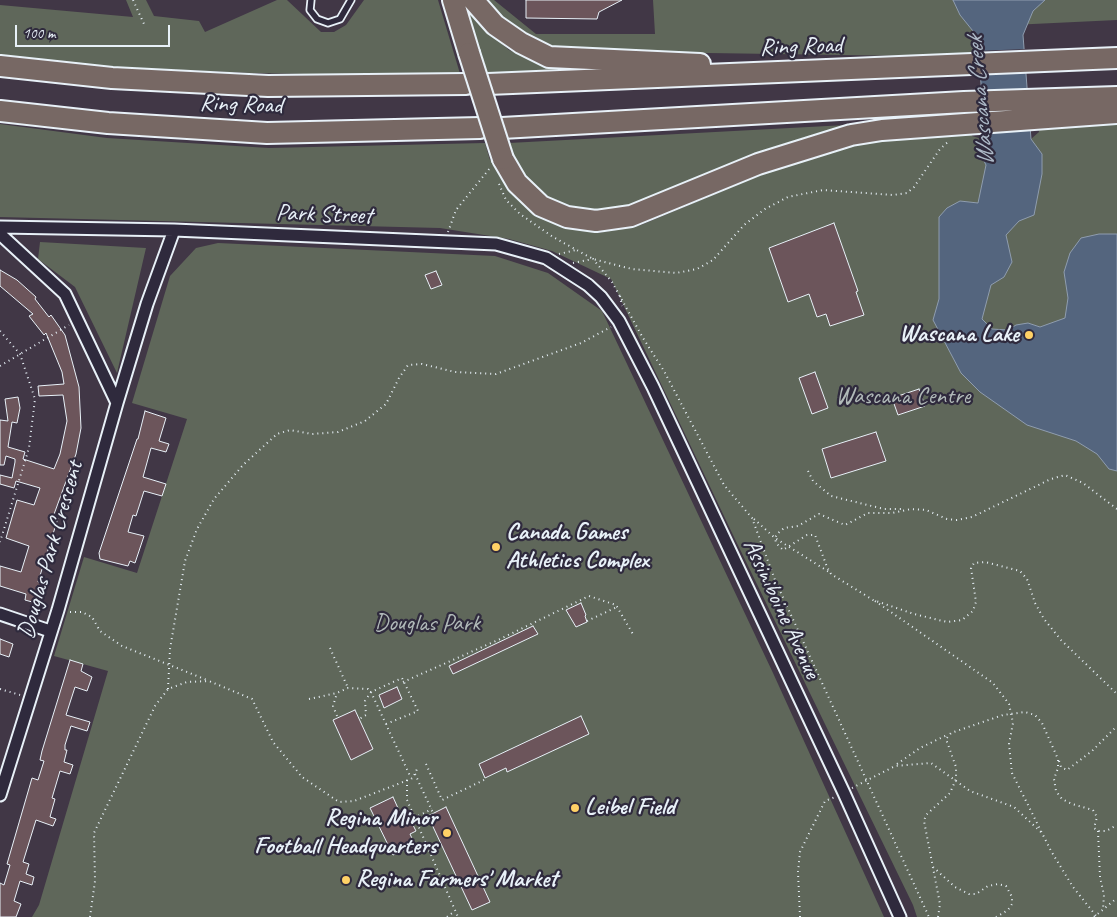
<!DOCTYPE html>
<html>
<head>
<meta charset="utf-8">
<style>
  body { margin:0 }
  #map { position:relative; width:1117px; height:917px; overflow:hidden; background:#413746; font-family:Caveat,sans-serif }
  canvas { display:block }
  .scale { position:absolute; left:15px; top:25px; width:155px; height:22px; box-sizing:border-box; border:2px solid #e8f1f8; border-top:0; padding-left:6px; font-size:15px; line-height:18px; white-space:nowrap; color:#e8f1f8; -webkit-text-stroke:4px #2f2a3d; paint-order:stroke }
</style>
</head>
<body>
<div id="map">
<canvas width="1117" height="917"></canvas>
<div class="scale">100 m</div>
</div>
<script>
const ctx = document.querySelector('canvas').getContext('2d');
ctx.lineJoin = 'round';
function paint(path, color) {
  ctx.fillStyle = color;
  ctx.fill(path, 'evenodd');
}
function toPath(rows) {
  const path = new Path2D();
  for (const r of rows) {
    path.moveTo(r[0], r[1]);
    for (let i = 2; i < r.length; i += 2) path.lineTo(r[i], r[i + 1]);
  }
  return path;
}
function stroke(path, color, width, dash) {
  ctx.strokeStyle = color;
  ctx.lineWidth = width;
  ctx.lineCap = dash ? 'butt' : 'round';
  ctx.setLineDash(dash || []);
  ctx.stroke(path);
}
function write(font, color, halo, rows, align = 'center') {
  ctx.font = font + ' Caveat,sans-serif';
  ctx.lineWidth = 4.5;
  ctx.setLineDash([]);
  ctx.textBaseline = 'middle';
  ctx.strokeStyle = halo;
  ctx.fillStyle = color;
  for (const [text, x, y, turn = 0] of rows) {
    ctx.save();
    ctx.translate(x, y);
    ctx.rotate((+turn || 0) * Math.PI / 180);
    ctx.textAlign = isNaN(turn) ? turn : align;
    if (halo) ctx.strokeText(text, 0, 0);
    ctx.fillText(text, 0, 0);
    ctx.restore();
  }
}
paint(toPath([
  [126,0,146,0,154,16,199,21,205,32,277,0,287,0,321,32,334,32,346,25,364,0,438,0,461,77,251,73,110,67,0,56,0,5,133,17],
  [462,0,466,0,489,33,509,50,530,59,559,64,688,67,488,77],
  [482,0,494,0,536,34,655,34,653,0,1117,0,1117,20,970,27,977,36,978,57,640,52,554,48,527,41],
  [1117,121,1117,917,917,917,913,905,734,537,611,279,552,251,509,239,440,228,0,217,0,124,107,138,269,148,485,143,490,160,495,160,509,186,529,209,565,228,598,233,641,225,770,171,847,143,971,129,972,136,982,139,1031,139,1039,132,1038,125],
  [846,125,846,133,620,214,566,212,530,189,513,161,509,143],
  [40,242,146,248,117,373,75,287,38,259],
  [218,243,495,256,548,273,602,311,773,673,884,917,32,917,39,905,108,671,54,656,84,557,137,573,187,419,132,403,170,276,196,248]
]), '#5f675a');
const water = toPath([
  [953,0,1045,0,1033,11,1023,35,1031,139,1042,154,1042,174,1034,215,1019,221,1006,235,1012,262,1004,277,991,285,982,319,992,329,1008,330,1016,325,1028,323,1040,327,1065,318,1068,298,1064,272,1070,253,1081,238,1099,234,1117,234,1117,471,1109,469,1097,454,1076,441,1027,425,980,392,961,373,933,320,939,299,939,217,947,208,960,201,978,203,986,165,978,149,985,131,977,36,960,15,953,0]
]);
paint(water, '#54657e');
stroke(water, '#8f9daf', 1);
paint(toPath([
  [1027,49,1030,73,977,75,975,51]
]), '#413746');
const building = toPath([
  [526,0,622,0,599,12,597,19,526,18,526,0],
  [834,223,858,291,856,292,864,315,830,326,826,314,817,317,809,294,788,302,769,248,834,223],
  [0,270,17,280,36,297,35,299,49,317,51,315,65,335,79,387,81,428,76,454,53,517,58,518,38,582,42,583,36,603,25,600,26,594,0,586,0,566,21,572,29,546,6,538,17,500,34,505,40,488,16,481,14,488,0,484,0,475,12,478,15,462,15,459,6,456,4,465,0,465,0,420,8,421,5,399,18,397,20,408,17,423,12,422,8,447,25,452,23,459,54,469,60,454,67,421,63,395,39,396,38,386,64,384,62,372,46,333,44,335,29,316,33,314,0,286,0,270],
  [436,271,442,285,431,289,425,275,436,271],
  [815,372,828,408,812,414,799,378,815,372],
  [919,389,925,406,898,415,892,398,919,389],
  [145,411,166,418,159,441,169,444,166,452,151,448,143,477,166,484,162,496,144,491,136,516,133,515,128,532,144,536,135,563,130,561,128,566,100,559,99,553,137,439,138,439,145,411],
  [876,432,886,461,831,478,822,449,876,432],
  [581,603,586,615,585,616,587,622,576,627,566,610,581,603],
  [533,626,538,634,453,674,449,666,533,626],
  [0,639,13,644,9,657,0,654,0,639],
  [70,660,83,664,81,671,92,677,87,691,75,687,66,715,90,722,87,731,71,726,65,745,65,750,67,750,64,762,73,765,70,774,60,771,52,798,55,799,50,817,56,819,53,826,36,820,23,862,29,864,26,874,34,877,32,885,20,881,14,901,21,904,16,917,0,917,0,883,4,885,10,865,7,864,32,778,38,780,44,761,40,760,42,751,70,660],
  [397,687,402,699,384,708,379,695,397,687],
  [355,710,373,749,351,760,333,720,355,710],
  [581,716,589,734,507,772,506,768,485,778,479,764,581,716],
  [393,797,406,826,412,823,416,831,410,834,415,845,393,855,370,808,393,797],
  [446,807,490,902,472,910,428,816,446,807]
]);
paint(building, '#6c555b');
stroke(building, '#e8f1f8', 1);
const lane = toPath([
  [311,0,310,10,317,19,328,23,340,19,351,0]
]);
const street = toPath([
  [0,227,174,230,496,244,546,258,588,285,601,297,619,321,653,387,844,793,900,917],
  [0,234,65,294,117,403],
  [0,614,50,631],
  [0,795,58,610,117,403,147,304,174,230]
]);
const highway = toPath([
  [453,0,469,53],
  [473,0,495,25,521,43,549,57,700,64],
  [0,66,112,78,268,86,466,84],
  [488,84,1117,58],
  [0,111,108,123,267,133,480,128],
  [502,128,964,102,1117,97],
  [503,159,517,183,541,206,567,217,596,221,631,216,758,164,851,135,882,130,1117,113]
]);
stroke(lane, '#e8f1f8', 9);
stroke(street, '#e8f1f8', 15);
stroke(highway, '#e8f1f8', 24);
stroke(toPath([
  [133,0,144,24],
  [499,184,506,200,520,214,553,237,593,259,632,269,676,273,697,269,713,260,744,225,765,209,788,197,823,190,893,195,907,193,914,187,940,149,949,141],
  [448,232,456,210,490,168],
  [559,254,576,250],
  [573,263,593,259,612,282,643,338,664,371,724,485,752,518,775,580,929,917],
  [620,296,622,306],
  [0,331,20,354,35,399,29,448,0,542],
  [0,366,69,325],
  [808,471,813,481,831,496,884,509,904,509],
  [1117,509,1083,483,1065,475,1051,479,972,517,957,520,947,519,926,510,911,509,892,513,868,513,845,525,819,514,798,526,784,528,777,534,775,538,776,543,783,550,807,535,815,535,827,567,831,574,873,600,914,614,947,622,962,620,973,611,976,602,971,568,974,563,985,562,1020,571,1027,579,1035,603,1044,619,1061,640,1117,694],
  [754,519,775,538,829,572],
  [875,601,993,683,1009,704,1013,723,1009,744,1012,773,1051,851,1073,887,1097,917],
  [70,612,82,612,92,617,100,631,122,646,207,680],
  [587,621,617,607],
  [330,648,348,688],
  [403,682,498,640,589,596,616,605,634,636],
  [0,689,20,695],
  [168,689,170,649,185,561,197,529,214,499,243,465,277,434,290,430,312,434,338,432,365,421,386,404,399,378,408,365,422,364,455,372,496,374,581,343,611,327],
  [309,699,337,693,348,688,368,689,371,692,365,701,366,715,359,719],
  [337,716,333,706,337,693],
  [386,724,418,711,402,678,371,692,411,778],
  [1059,761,1061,767,1067,770,1092,751,1117,726],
  [426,764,442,800,484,780],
  [897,764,920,748,947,735],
  [415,774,433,813],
  [407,780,407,800,458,917],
  [852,788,895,766,931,763,970,791,1014,807,1042,833],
  [414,818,432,809],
  [1098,831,1100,877,1104,895,1103,909],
  [933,867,955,887,969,894,976,894,988,886,998,884,1006,886,1012,897,1012,904,1008,910,996,917],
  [90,917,95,881,94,833,155,706,168,689,187,682,209,681,252,699,273,742,302,777,339,802,354,801,398,784,413,778,417,769],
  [447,917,455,911],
  [800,917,798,872,800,852,825,801,835,797],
  [938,917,940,904,924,821,926,815,950,793,956,779,956,767,946,739,951,733,1003,715,1025,712,1035,715,1042,723,1058,759,1058,768,1054,779,1056,791,1062,799,1072,804,1093,810,1097,817,1094,828,1098,831,1106,831,1117,825],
  [1094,917,1117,898]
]), '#e8f1f8', 2, [1, 4]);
stroke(lane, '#2f2a3d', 5.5);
stroke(street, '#2f2a3d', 11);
stroke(highway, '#776864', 20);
const highwayBridge = toPath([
  [469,53,503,159]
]);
stroke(highwayBridge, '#e8f1f8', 24, []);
stroke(highwayBridge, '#776864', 20);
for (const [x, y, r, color] of [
  [1029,335,5,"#ffd166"],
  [496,547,5,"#ffd166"],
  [575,808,5,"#ffd166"],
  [447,833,5,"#ffd166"],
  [346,880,5,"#ffd166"]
]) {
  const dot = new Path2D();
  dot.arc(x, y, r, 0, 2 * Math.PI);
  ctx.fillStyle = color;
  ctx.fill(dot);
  stroke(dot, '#2f2a3d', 2);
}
write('24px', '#e8f1f8', '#2f2a3d', [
  ["Ring Road",801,47,-2],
  ["Ring Road",241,105,2],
  ["Park Street",324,215,2],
  ["Douglas Park Crescent",51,550,-74],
  ["Assiniboine Avenue",781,609,65]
]);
write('bold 24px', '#e8f1f8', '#2f2a3d', [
  ["Wascana Lake",1019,335,"right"],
  ["Canada Games",506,533],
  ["Athletics Complex",506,561],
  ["Leibel Field",585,808],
  ["Regina Minor",437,819,"right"],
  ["Football Headquarters",437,847,"right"],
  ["Regina Farmers' Market",356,880]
], 'left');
write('24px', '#b1bab9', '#2f2a3d', [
  ["Wascana Centre",903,397],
  ["Douglas Park",427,624]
]);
write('italic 25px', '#adb9c7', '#2f2a3d', [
  ["Wascana Creek",981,101,-95]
]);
</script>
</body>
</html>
